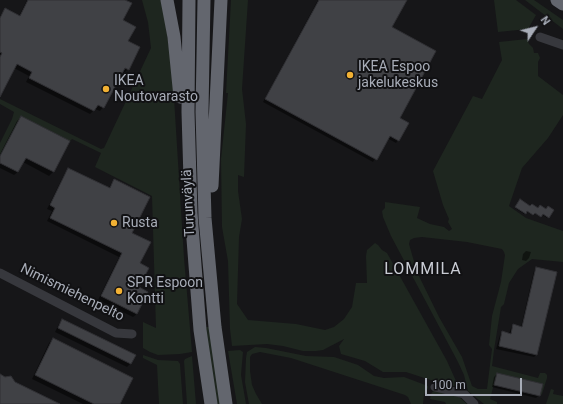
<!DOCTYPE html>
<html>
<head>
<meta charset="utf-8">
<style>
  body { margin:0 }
  #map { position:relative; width:563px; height:404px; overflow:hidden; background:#161618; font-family:Roboto,sans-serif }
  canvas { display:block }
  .north { position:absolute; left:515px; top:8px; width:40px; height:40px; -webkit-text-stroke:3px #111113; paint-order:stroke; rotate:55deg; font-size:11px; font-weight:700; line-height:16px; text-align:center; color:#a8adb8 }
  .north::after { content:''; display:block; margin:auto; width:14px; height:18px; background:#a8adb8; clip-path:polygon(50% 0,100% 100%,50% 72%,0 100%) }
  .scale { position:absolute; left:425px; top:378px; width:97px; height:18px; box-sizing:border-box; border:2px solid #a8adb8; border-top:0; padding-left:5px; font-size:12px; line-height:14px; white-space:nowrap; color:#a8adb8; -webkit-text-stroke:3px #111113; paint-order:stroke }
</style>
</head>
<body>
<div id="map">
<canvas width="563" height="404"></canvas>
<div class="north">N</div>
<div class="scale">100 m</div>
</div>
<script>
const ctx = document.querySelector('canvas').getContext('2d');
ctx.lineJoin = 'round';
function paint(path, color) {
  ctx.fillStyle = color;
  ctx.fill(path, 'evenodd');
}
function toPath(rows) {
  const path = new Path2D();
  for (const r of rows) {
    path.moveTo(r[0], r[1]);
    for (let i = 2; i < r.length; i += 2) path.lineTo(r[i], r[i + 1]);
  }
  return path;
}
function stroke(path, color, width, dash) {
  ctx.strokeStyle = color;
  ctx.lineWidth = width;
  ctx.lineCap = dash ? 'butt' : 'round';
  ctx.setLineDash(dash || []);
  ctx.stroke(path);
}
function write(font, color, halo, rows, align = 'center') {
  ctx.font = font + ' Roboto,sans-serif';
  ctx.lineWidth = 4;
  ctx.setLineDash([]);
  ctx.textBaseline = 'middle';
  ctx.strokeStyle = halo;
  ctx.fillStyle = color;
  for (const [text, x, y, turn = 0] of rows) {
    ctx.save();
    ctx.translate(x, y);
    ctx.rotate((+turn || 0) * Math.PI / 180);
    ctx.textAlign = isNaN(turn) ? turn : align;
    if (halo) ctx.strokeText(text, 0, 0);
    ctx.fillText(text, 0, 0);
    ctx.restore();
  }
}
paint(toPath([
  [142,0,162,0,172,66,184,258,192,352,180,354,158,355,150,352,143,348,143,322,156,328,152,196,95,167,101,153,72,139,70,141,21,116,0,156,0,143,12,119,14,112,0,104,0,99,101,149,104,148,151,48,148,22],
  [231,0,248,0,242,89,246,124,244,177,238,175,238,191,242,219,239,237,237,304,248,320,296,324,325,330,334,327,344,319,352,307,356,283,367,283,366,256,367,250,375,243,378,245,382,250,387,253,447,361,456,381,456,386,449,386,406,372,383,372,365,361,341,354,339,346,344,339,323,350,316,351,303,351,283,346,267,344,232,346,230,329,228,261,222,227,221,159,228,93,226,93],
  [494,0,516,0,536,15,528,29,498,32],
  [525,0,534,0,563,20,563,29],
  [527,39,529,44,533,48,534,53,538,53,540,58,538,62,538,76,563,95,563,115,548,138,522,168,509,206,526,218,563,231,563,262,532,259,518,269,509,283,504,304,501,307,494,350,492,366,538,378,540,373,545,373,547,375,547,378,542,394,540,396,543,384,497,373,490,399,497,402,497,404,484,404,468,391,464,375,458,362,391,236,383,217,382,211,385,208,385,202,420,207,417,218,430,224,444,227,449,231,452,229,448,222,449,219,443,205,433,171,473,96,482,99,502,60,499,42],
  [422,237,467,242,502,249,504,252,505,255,501,282,492,316,489,345,492,349,487,389,478,389,472,386,462,357,439,317,417,272,409,244,410,240,414,238],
  [205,327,211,327,221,404,217,404],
  [255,347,266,348,306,356,334,357,358,365,374,376,384,378,404,377,428,386,428,388,424,394,423,404,411,404,408,397,405,395,291,358,260,352,252,354,250,357,250,371,252,385,256,394,262,404,249,404,245,382,246,358,247,352],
  [240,350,243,352,241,375,246,404,237,404,228,351],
  [143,355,158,360,178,361,180,364,183,404,159,404,157,365,143,358],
  [192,356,196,404,187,404,184,361,185,359],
  [551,389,554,390,553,394,563,396,563,404,546,404],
  [434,390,459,397,467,404,446,404,445,402,430,399,431,394]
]), '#1e261f');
paint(toPath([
  [27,0,123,0,122,20,127,41,128,69,124,73,122,72,103,107,100,111,95,109,90,114,26,82,29,76,14,68,0,93,0,16,5,9,19,16],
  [318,0,406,0,391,27,398,118,398,140,396,143,387,138,373,162,263,102],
  [21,117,69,141,53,172,49,176,23,162,18,172,14,175,0,168,0,154,17,121],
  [69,169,108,189,114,180,139,264,137,314,133,317,98,300,119,257,47,221,52,211,47,209,65,173],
  [520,201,530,208,552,210,547,218,541,214,540,216,534,213,532,215,526,211,524,214,515,208],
  [526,251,531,252,529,258,526,261,522,260,523,254],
  [537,268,536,355,534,357,496,349,500,335,502,333,509,334,511,328,514,325,521,327,534,271],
  [63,321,131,363,127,367,55,332,59,324],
  [53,339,119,404,83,404,32,379,49,343],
  [497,374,539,395,536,398,492,387,494,377]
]), '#0007');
const building = toPath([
  [28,0,125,0,132,3,123,20,136,27,128,41,140,47,129,70,125,68,104,108,98,105,94,111,29,78,32,72,17,64,0,97,0,57,2,53,0,52,0,18,5,8,20,16,28,0],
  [319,0,407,0,392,27,436,51,400,118,409,123,399,141,390,136,377,160,265,99,319,0],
  [21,116,70,141,54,172,26,158,18,172,0,163,0,156,21,116],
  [68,168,110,188,114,179,150,197,132,233,151,242,140,263,149,268,139,287,148,292,137,314,101,296,122,253,50,218,55,208,50,205,68,168],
  [520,199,530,206,532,204,538,208,540,205,546,209,548,206,554,210,549,218,543,214,541,217,535,213,533,215,527,211,526,214,515,207,520,199],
  [536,267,557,272,537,355,499,346,502,331,511,334,513,324,522,327,536,267],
  [62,319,136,355,131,364,58,328,62,319],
  [53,338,133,378,120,404,94,404,35,375,53,338],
  [497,373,543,384,540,396,494,385,497,373],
  [0,374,5,377,11,376,15,382,60,404,0,404,0,374]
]);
paint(building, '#404145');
stroke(building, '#303034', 1);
stroke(toPath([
  [540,37,563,45],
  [0,273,116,333,132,334],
  [435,387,464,394,474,404]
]), '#37383d', 9);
stroke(toPath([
  [167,0,174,37,180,97],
  [189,0,188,112,191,213,200,330,211,404],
  [204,0,202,112,205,218,215,327,226,404],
  [557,0,563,4],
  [212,186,221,0]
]), '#63666e', 13);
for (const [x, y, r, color] of [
  [350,75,4,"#f2b134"],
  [106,89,4,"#f2b134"],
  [114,223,4,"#f2b134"],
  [119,291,4,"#f2b134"]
]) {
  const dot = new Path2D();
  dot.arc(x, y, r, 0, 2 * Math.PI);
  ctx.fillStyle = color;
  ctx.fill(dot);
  stroke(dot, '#111113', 1.5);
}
write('14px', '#a8adb8', '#111113', [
  ["IKEA Espoo",358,67],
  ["jakelukeskus",358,83],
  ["IKEA",114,81],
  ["Noutovarasto",114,97],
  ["Rusta",122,223],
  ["SPR Espoon",127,283],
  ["Kontti",127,299]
], 'left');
write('14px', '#a8adb8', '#111113', [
  ["Turunväylä",189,203,-93],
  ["Nimismiehenpelto",72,293,26]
]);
ctx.letterSpacing = '1px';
write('16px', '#c9ccd4', '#111113', [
  ["LOMMILA",423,270]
]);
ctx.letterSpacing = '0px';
</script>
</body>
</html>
